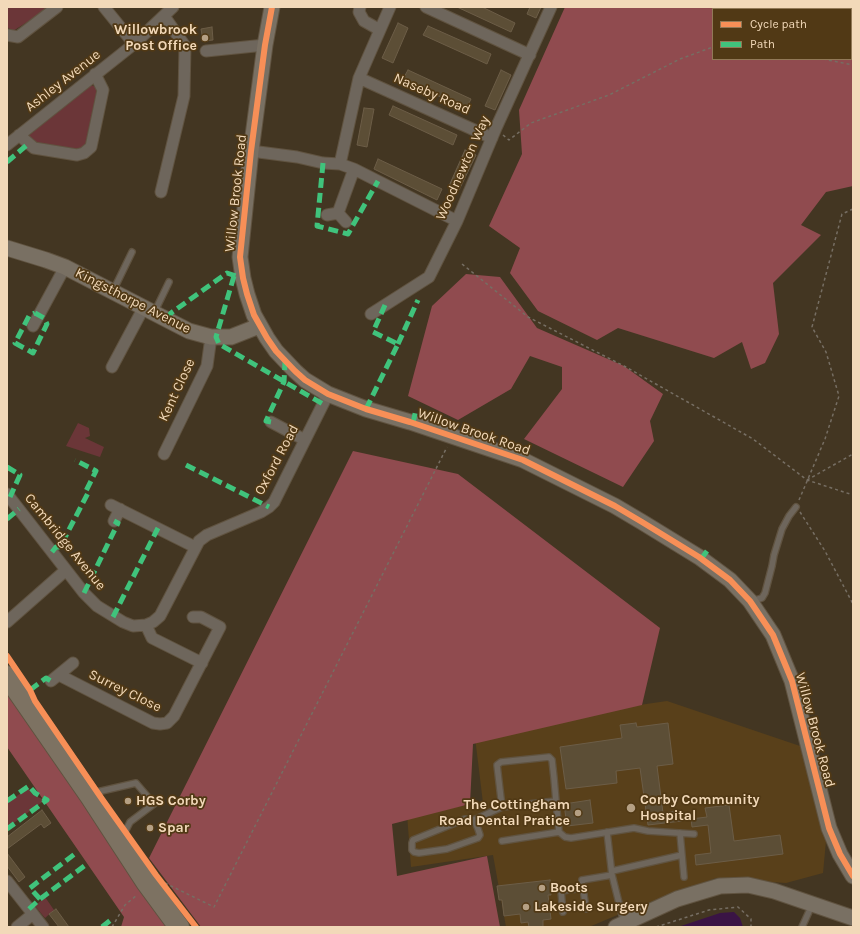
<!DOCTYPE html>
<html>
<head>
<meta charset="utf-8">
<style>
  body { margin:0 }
  #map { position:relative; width:860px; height:934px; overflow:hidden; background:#433622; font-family:Karla,sans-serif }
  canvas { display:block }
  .frame { position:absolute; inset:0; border:8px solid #f2d9b9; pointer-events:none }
  .legend { position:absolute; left:712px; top:8px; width:140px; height:52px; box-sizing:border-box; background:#513915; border:1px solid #917957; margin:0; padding:5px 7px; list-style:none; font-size:12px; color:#f2d9b9 }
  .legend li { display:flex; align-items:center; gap:8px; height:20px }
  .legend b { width:20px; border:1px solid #917957 }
</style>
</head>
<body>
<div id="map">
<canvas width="860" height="934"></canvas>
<div class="frame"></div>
<ul class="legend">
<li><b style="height:5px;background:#f78f57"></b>Cycle path</li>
<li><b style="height:5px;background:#40c37c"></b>Path</li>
</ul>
</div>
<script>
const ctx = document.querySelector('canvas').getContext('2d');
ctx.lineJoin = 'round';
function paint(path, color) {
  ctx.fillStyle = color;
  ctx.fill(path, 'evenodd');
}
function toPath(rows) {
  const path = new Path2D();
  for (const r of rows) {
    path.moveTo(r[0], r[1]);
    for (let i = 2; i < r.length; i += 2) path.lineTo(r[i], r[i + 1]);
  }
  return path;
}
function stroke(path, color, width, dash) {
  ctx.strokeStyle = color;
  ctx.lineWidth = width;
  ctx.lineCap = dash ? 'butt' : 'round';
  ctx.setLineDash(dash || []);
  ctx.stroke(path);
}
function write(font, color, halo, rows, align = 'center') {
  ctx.font = font + ' Karla,sans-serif';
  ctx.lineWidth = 3.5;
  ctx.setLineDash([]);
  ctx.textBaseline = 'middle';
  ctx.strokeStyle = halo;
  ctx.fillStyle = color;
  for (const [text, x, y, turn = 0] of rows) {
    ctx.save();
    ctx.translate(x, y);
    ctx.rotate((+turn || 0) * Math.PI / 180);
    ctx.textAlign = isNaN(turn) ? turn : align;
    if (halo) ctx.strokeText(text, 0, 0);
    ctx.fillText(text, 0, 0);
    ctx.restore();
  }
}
paint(toPath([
  [667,701,800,746,826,841,823,873,786,883,716,878,634,908,589,927,506,927,493,855,411,867,407,814,483,803,474,729]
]), '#59401a');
paint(toPath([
  [7,7,51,7,13,31,7,27],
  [91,85,96,87,99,93,89,142,83,148,75,151,36,144,32,140,29,136,31,132],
  [78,423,89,428,90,436,85,438,104,447,100,457,66,446],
  [28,788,33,795,45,800,7,828,7,803],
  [45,897,54,910,45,918,35,906]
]), '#6b3638');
paint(toPath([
  [565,7,853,7,853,186,826,192,801,225,821,235,773,283,779,334,765,363,751,369,742,342,714,358,618,328,597,340,538,311,510,273,520,248,489,226,522,154,519,110],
  [713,9,851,9,851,59,713,59],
  [466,274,500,277,537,328,624,366,663,394,650,421,654,441,623,487,524,439,562,389,562,367,530,356,511,389,458,420,408,396,432,306],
  [353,451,458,474,660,628,642,705,473,744,470,804,392,824,397,876,487,856,500,927,201,927,149,858],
  [7,690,132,877,169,927,121,927,124,917,7,747]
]), '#904b4f');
paint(toPath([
  [734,912,740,918,743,927,678,927,720,913]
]), '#3a1445');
const building = toPath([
  [457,7,482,7,515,23,511,32,457,7],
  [530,7,541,7,536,18,527,14,530,7],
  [398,23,408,28,393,63,382,58,398,23],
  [428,26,491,54,487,64,423,35,428,26],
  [212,27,213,40,203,41,201,29,212,27],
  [408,70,471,99,466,109,403,79,408,70],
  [501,70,511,75,495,110,485,106,501,70],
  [393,106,457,135,453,145,389,115,393,106],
  [364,108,374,109,367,147,357,145,364,108],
  [465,150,476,155,459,190,449,186,465,150],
  [378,159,442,189,437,200,374,169,378,159],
  [636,723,637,727,668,723,673,764,657,766,663,813,681,810,682,821,648,825,640,768,616,771,617,783,566,789,560,747,622,738,620,725,636,723],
  [590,800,593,823,567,826,564,804,590,800],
  [729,805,734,841,780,835,783,854,696,865,695,855,711,853,708,825,692,827,691,819,707,817,705,808,729,805],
  [42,810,51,823,44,828,41,824,7,849,7,837,42,810],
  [7,853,25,877,19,882,7,866,7,853],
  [550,880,551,895,548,895,551,919,543,920,543,927,529,927,528,922,521,923,520,914,504,916,502,900,499,900,497,886,550,880],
  [56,909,69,927,59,927,49,914,56,909]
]);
paint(building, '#5c4e36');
stroke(building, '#6c5d47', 1);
const lane = toPath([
  [113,291,132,252],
  [154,313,169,282],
  [752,601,762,598,765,593,772,566,774,555,782,529,789,516,796,507],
  [93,794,97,792,136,783,154,804,130,822,125,832,120,837],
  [556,801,502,807,497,765,501,762,549,757,552,760,554,778,556,801,559,832,565,837,571,838,634,828,648,831,694,834],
  [474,820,478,829,480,835,478,838,447,849,419,853,414,852,412,850,412,843,413,840,465,819,474,820,502,807],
  [607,832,612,875,624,923],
  [680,833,684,877],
  [502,841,559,832],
  [612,871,682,855],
  [583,888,586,909],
  [563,912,561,891,583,888,582,880,612,875],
  [802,927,812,905]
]);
const street = toPath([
  [104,7,134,44],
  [360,7,359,12,364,21,380,30],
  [426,7,530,55],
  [7,35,18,37,57,7],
  [206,51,265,45],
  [359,78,492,138],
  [19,135,34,148,77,155,84,153,91,147,103,90,95,74],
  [7,145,134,44,173,7],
  [251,151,297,157,323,163,340,164,354,169,457,221],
  [340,164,359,78,390,7],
  [161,192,184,96,185,46,164,16],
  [338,213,354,169],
  [327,215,338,213,346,222],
  [371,314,429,277,457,221,496,128,551,7],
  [33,326,65,267],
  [112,367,144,307],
  [271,422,305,440],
  [164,454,207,366,211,337],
  [7,494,84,593,97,606,123,622,133,626,146,625,152,638,202,663],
  [111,505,195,547],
  [114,521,120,509],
  [7,622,66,570],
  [146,625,153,622,160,616,199,541,207,535,261,512,269,507,274,502,328,394],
  [59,675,153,723,160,724,167,723,174,716,220,627,201,617,193,617],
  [51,681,73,663],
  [7,881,33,914],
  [17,927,33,914,43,927]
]);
const secondary = toPath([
  [272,7,265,45,251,151,240,257,243,278,247,294,254,315,267,338,276,351,295,371,305,380,328,394,366,409,410,422,523,460,615,506,642,522,699,557,730,580,750,601,773,635,792,681,829,828,840,854,853,876],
  [7,248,46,260,65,267,189,331,211,337,231,337,259,326],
  [616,927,677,899,720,886,748,885,774,891,853,918]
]);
const highway = toPath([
  [7,676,90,796,146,882,179,927]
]);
stroke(lane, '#605340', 8);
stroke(street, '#605340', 13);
stroke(secondary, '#605340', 17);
stroke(highway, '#605340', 22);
stroke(toPath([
  [823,59,853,65],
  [503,135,509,140,531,123,609,95,680,59,713,47],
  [462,264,528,317,624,366,753,439,807,480,853,495],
  [807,480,853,454],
  [799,500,825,439,839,396,826,352,812,327,842,214,853,209],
  [800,512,825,551,853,604],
  [165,883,214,907,447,447],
  [112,927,125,905,137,895],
  [656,927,709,910,738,907,751,919,751,927]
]), '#766e63', 1.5, [3, 3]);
stroke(lane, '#6e665c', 5.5);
stroke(street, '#6e665c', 11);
stroke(secondary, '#797063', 15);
stroke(highway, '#7d7262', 20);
stroke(toPath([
  [7,162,28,144],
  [323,163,317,226,348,234,378,181],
  [234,276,216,337,219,344,323,404],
  [35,313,44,318,47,324,33,353,15,343,29,316,35,313],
  [167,319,171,313,227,273,239,277],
  [398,344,418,300],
  [366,409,398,344,373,332,385,305],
  [271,422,266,421,284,382,285,362],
  [413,423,416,409],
  [186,465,269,507],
  [7,467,20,475,10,497],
  [7,519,19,509],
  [52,552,56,547,60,547,88,493,86,491,96,471,75,460],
  [701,559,710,547],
  [84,593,118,523,114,521],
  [113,617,158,528],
  [30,690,46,678,51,681],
  [7,801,29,786,35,793,47,800,7,829],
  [40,899,30,888,76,853],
  [29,909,40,899,87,864],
  [102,927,112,919]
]), '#40c37c', 5, [10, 5]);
stroke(toPath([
  [272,7,265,45,251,151,240,257,243,278,247,294,254,315,267,338,276,351,295,371,305,380,328,394,366,409,410,422,523,460,615,506,642,522,699,557,730,580,750,601,773,635,792,681,829,828,840,854,853,876],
  [7,656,30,690,35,701,102,799,156,875,196,927]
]), '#f78f57', 6);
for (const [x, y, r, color] of [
  [205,38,4,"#b5a084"],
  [128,801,4,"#b5a084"],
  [631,808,5,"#b5a084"],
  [578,813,4,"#b5a084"],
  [150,828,4,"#b5a084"],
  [542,888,4,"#b5a084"],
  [526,907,4,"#b5a084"]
]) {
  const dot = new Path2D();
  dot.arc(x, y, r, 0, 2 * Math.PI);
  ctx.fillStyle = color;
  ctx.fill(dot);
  stroke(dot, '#513915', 1.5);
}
write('bold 14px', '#f2d9b9', '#513915', [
  ["Willowbrook",197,30,"right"],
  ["Post Office",197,46,"right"],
  ["Corby Community",640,800],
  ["Hospital",640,816],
  ["HGS Corby",136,801],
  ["The Cottingham",570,805,"right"],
  ["Road Dental Pratice",570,821,"right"],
  ["Spar",158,828],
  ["Boots",550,888],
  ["Lakeside Surgery",534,907]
], 'left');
write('14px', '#f2d9b9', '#513915', [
  ["Ashley Avenue",63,81,-38],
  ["Naseby Road",432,94,24],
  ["Woodnewton Way",463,168,-66],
  ["Willow Brook Road",236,193,-84],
  ["Kingsthorpe Avenue",133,301,27],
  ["Kent Close",177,390,-65],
  ["Willow Brook Road",474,432,19],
  ["Oxford Road",277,460,-62],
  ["Cambridge Avenue",65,542,51],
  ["Surrey Close",125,691,26],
  ["Willow Brook Road",815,730,75]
]);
</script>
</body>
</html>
